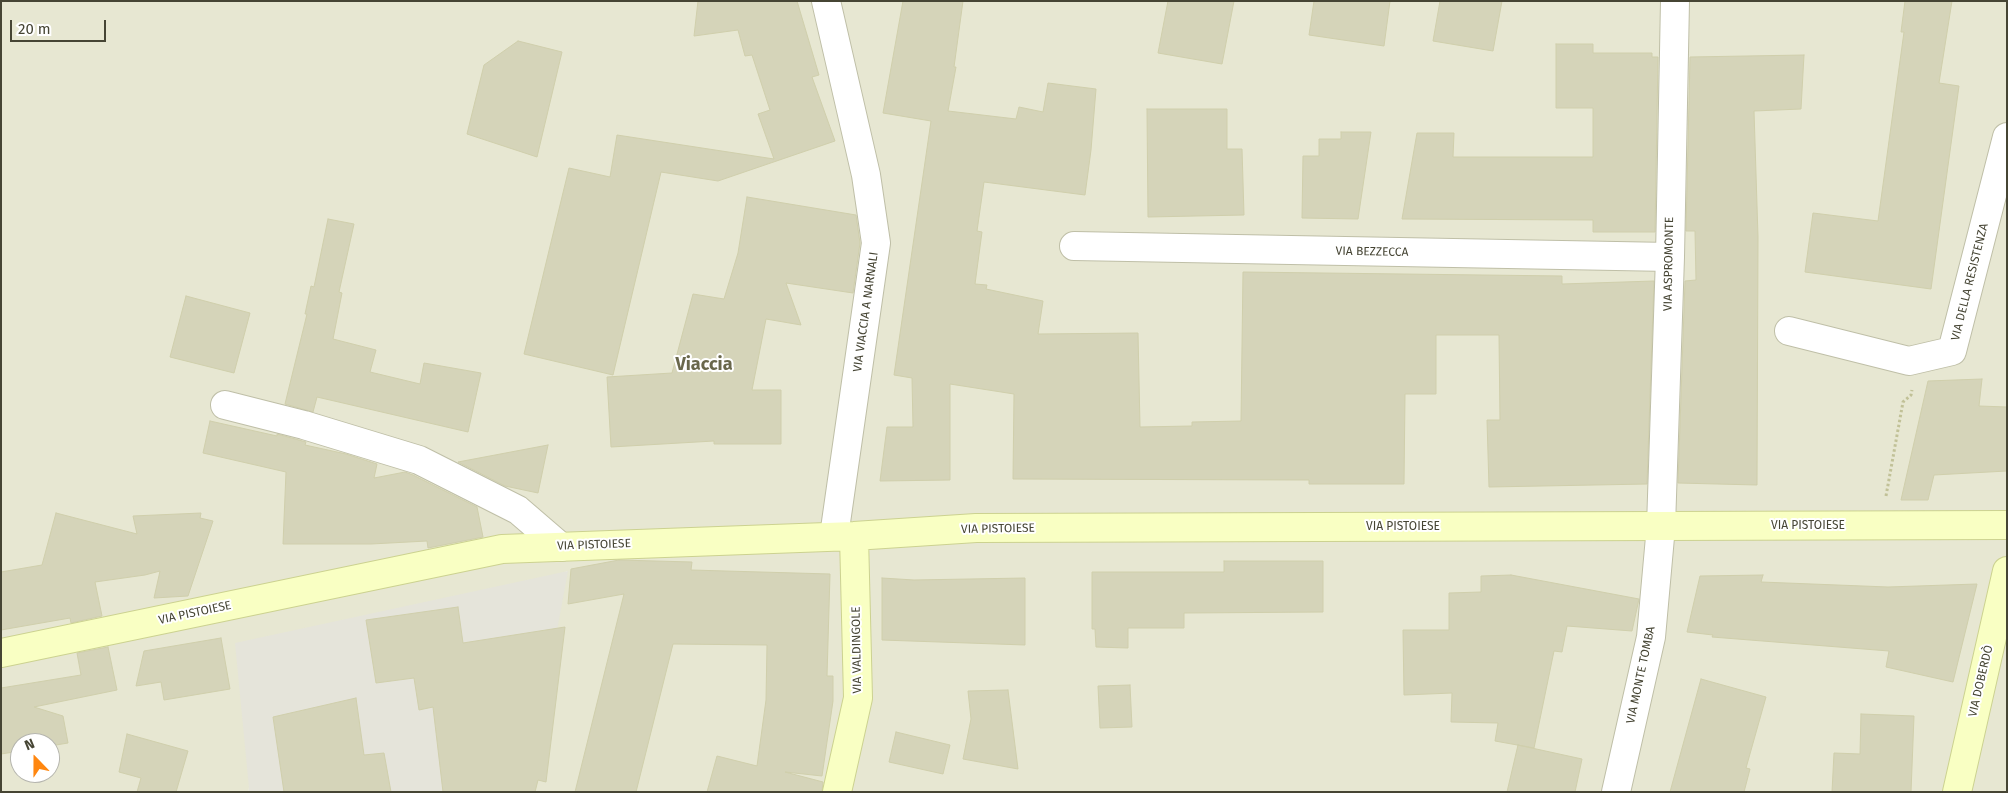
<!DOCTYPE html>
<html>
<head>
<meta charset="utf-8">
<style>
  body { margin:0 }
  #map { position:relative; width:2008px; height:793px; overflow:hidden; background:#f2f3e5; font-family:"Fira Sans",sans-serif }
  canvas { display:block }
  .frame { position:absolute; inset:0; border:2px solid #464534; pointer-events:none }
  .north { position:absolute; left:10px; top:733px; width:50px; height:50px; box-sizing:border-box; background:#fff; border:1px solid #b5b5ae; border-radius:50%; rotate:338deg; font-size:14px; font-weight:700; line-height:20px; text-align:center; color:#464534 }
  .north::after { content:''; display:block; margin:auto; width:18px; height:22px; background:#ff8710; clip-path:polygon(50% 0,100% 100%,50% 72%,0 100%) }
  .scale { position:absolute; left:10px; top:20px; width:96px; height:22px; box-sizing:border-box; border:2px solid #464534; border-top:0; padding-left:6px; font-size:15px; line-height:18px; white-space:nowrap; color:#464534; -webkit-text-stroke:4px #fff; paint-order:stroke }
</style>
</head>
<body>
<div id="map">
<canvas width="2008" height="793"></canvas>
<div class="frame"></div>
<div class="north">N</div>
<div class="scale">20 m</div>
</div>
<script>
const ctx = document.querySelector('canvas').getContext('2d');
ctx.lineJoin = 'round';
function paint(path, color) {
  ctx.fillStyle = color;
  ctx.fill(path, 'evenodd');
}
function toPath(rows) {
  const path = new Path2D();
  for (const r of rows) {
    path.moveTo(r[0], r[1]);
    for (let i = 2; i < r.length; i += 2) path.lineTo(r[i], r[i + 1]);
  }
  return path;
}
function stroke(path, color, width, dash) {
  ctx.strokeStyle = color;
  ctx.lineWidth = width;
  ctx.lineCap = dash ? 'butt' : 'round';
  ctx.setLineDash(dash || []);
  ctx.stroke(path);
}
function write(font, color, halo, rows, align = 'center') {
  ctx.font = font + ' "Fira Sans",sans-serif';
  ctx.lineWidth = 4;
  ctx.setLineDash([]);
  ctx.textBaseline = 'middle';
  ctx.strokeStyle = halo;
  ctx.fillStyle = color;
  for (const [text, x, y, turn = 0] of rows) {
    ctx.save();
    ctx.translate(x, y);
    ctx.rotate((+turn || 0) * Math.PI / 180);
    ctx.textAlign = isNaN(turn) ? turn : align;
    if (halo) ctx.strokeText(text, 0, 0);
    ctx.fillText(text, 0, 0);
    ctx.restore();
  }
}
paint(toPath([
  [1,1,2007,1,2007,792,527,792,567,571,249,788,248,792,1,792],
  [20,743,50,743,50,773,20,773]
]), '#e7e7d2');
paint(toPath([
  [568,571,527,792,248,792,249,788,235,643]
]), '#e5e4da');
const building = toPath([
  [698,1,797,1,819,75,812,77,835,141,718,181,661,172,613,375,524,354,569,168,610,177,617,135,774,159,758,114,770,110,752,55,745,56,738,30,694,36,698,1],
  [903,1,963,1,954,67,956,67,948,111,1016,119,1019,107,1043,112,1048,83,1096,89,1091,150,1085,195,984,182,977,231,982,232,975,284,987,285,986,289,1043,301,1038,334,1138,333,1140,427,1192,426,1192,422,1241,421,1243,272,1562,276,1562,284,1654,281,1647,484,1489,487,1487,420,1500,420,1499,335,1436,335,1436,394,1405,394,1404,484,1309,484,1309,480,1013,479,1014,394,950,384,950,480,880,481,887,427,913,427,912,378,894,375,931,121,883,113,903,1],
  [1168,1,1234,1,1222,64,1158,53,1168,1],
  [1314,1,1390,1,1384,46,1309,35,1314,1],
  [1440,1,1502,1,1493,51,1433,41,1440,1],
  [1905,1,1952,1,1939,83,1959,86,1931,289,1805,272,1813,213,1878,221,1904,32,1901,32,1905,1],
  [518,41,562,52,537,157,467,134,484,65,518,41],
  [1556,44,1593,44,1593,53,1652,53,1652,57,1658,57,1655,232,1593,232,1593,220,1402,219,1417,133,1454,133,1453,157,1593,157,1593,108,1556,108,1556,44],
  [1804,55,1801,109,1754,111,1758,237,1757,485,1678,483,1685,281,1696,280,1695,231,1686,231,1690,57,1804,55],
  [1147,109,1227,109,1227,149,1242,149,1244,215,1148,217,1147,109],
  [1341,132,1371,132,1358,219,1302,218,1303,156,1319,156,1319,139,1341,139,1341,132],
  [747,197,856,215,860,243,853,293,786,283,801,325,766,319,752,390,781,390,781,444,714,444,714,441,611,447,607,377,672,373,693,294,724,299,738,253,747,197],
  [328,219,354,224,339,292,342,293,333,339,376,350,370,372,420,384,424,363,481,373,468,432,317,397,313,412,285,404,307,314,305,314,311,286,314,287,328,219],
  [186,296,250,313,234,373,170,357,186,296],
  [1982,379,1979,406,2007,407,2007,471,1934,475,1928,500,1901,500,1928,381,1982,379],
  [210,421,277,436,277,434,306,442,305,445,346,454,377,464,374,478,405,472,413,475,477,507,483,537,428,548,427,541,371,544,283,544,286,472,203,453,210,421],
  [548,445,538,493,505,486,458,462,548,445],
  [56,513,137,534,133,516,201,513,200,518,213,521,188,596,154,598,160,571,145,575,95,582,102,616,71,623,70,618,1,630,1,572,42,565,56,513],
  [619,560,692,562,691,570,830,574,827,676,833,676,833,701,822,776,785,772,823,782,822,792,707,792,717,756,757,766,766,700,767,645,673,644,636,792,575,792,624,594,568,604,571,569,619,560],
  [1224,561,1323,561,1323,612,1184,613,1184,628,1128,628,1128,648,1096,647,1095,629,1092,629,1092,572,1224,572,1224,561],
  [1511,575,1639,599,1632,631,1567,626,1562,652,1554,651,1534,748,1495,741,1498,723,1451,722,1452,693,1404,695,1403,630,1449,630,1449,593,1481,592,1481,576,1511,575],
  [1763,575,1761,582,1888,587,1977,584,1953,682,1886,667,1889,651,1712,637,1713,635,1687,632,1700,576,1763,575],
  [882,578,914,580,1025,578,1025,645,882,640,882,578],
  [458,607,463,643,565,627,546,782,538,780,535,792,443,792,433,707,419,710,414,678,376,683,366,620,458,607],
  [221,638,230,689,164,700,161,682,136,686,144,651,221,638],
  [108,647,117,690,34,707,63,716,68,743,50,746,50,743,20,743,20,751,1,754,1,688,81,675,77,653,108,647],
  [1701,679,1766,697,1746,768,1750,769,1744,792,1670,792,1701,679],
  [1130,685,1132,727,1100,728,1098,686,1130,685],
  [1008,690,1018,769,963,759,971,719,968,691,1008,690],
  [356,698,364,755,384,753,391,792,284,792,273,717,356,698],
  [1861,714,1914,716,1911,792,1832,792,1834,753,1860,754,1861,714],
  [896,732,950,745,943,774,889,762,896,732],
  [127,734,188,751,176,792,137,792,141,778,119,772,127,734],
  [1518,745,1582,759,1575,792,1507,792,1518,745]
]);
paint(building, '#d5d4b9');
stroke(building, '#d0cfac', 1);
const street = toPath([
  [826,1,866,175,876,243,834,536],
  [1074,246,1670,257],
  [1789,331,1909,361,1952,351,2007,137],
  [225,405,304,425,419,460,518,510,561,547],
  [1616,792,1651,637,1661,526,1670,257,1675,1]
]);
const secondary = toPath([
  [1,653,502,549,854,536,976,528,2007,525],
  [837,792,858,698,854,536],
  [1957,792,2007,571]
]);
stroke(street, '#bfbfa7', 30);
stroke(secondary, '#ccd290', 30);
stroke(toPath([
  [1886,496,1903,402,1911,395,1912,390]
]), '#c1c197', 3, [2.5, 2.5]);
stroke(street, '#fff', 28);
stroke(secondary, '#f9ffc3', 28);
write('12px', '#464534', '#fff', [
  ["VIA BEZZECCA",1372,252,1],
  ["VIA ASPROMONTE",1669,264,-89],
  ["VIA DELLA RESISTENZA",1970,282,-76],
  ["VIA VIACCIA A NARNALI",866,312,-82],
  ["VIA PISTOIESE",1808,526],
  ["VIA PISTOIESE",1403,527],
  ["VIA PISTOIESE",998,529,-1],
  ["VIA PISTOIESE",594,545,-2],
  ["VIA PISTOIESE",195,613,-12],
  ["VIA VALDINGOLE",857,650,-91],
  ["VIA MONTE TOMBA",1641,675,-78],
  ["VIA DOBERDÒ",1981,681,-77]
]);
write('bold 18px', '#69674b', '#fff', [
  ["Viaccia",704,365]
]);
</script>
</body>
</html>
